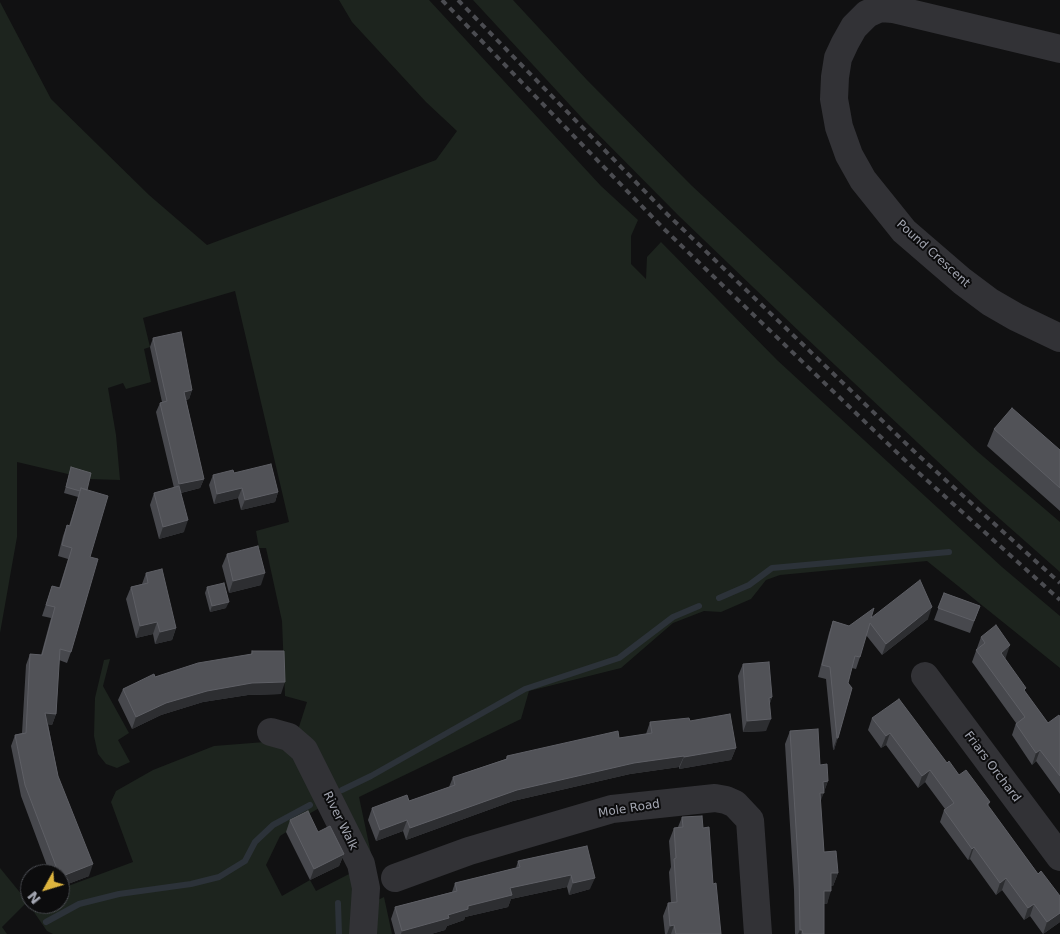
<!DOCTYPE html>
<html>
<head>
<meta charset="utf-8">
<style>
  body { margin:0 }
  #map { position:relative; width:1060px; height:934px; overflow:hidden; background:#111112; font-family:"DejaVu Sans",sans-serif }
  canvas { display:block }
  .north { position:absolute; left:20px; top:864px; width:50px; height:50px; box-sizing:border-box; background:#0c0c0d; border:1px solid #484a4f; border-radius:50%; rotate:231deg; font-size:14px; font-weight:700; line-height:20px; text-align:center; color:#a3a6b1 }
  .north::after { content:''; display:block; margin:auto; width:18px; height:22px; background:#ddb43e; clip-path:polygon(50% 0,100% 100%,50% 72%,0 100%) }
</style>
</head>
<body>
<div id="map">
<canvas width="1060" height="934"></canvas>
<div class="north">N</div>
</div>
<script>
const ctx = document.querySelector('canvas').getContext('2d');
ctx.lineJoin = 'round';
function paint(path, color) {
  ctx.fillStyle = color;
  ctx.fill(path, 'evenodd');
}
function toPath(rows) {
  const path = new Path2D();
  for (const r of rows) {
    path.moveTo(r[0], r[1]);
    for (let i = 2; i < r.length; i += 2) path.lineTo(r[i], r[i + 1]);
  }
  return path;
}
function stroke(path, color, width, dash) {
  ctx.strokeStyle = color;
  ctx.lineWidth = width;
  ctx.lineCap = dash ? 'butt' : 'round';
  ctx.setLineDash(dash || []);
  ctx.stroke(path);
}
function write(font, color, halo, rows, align = 'center') {
  ctx.font = font + ' "DejaVu Sans",sans-serif';
  ctx.lineWidth = 4;
  ctx.setLineDash([]);
  ctx.textBaseline = 'middle';
  ctx.strokeStyle = halo;
  ctx.fillStyle = color;
  for (const [text, x, y, turn = 0] of rows) {
    ctx.save();
    ctx.translate(x, y);
    ctx.rotate((+turn || 0) * Math.PI / 180);
    ctx.textAlign = isNaN(turn) ? turn : align;
    if (halo) ctx.strokeText(text, 0, 0);
    ctx.fillText(text, 0, 0);
    ctx.restore();
  }
}
paint(toPath([
  [339,0,429,0,601,186,638,220,631,236,631,264,646,279,647,257,661,242,777,360,1002,567,1060,616,1060,668,927,561,780,575,766,580,751,599,721,612,704,611,673,623,621,668,529,691,521,719,359,797,373,863,298,730,307,702,285,696,282,621,266,548,259,548,256,531,289,522,235,291,143,318,150,347,144,349,151,382,126,389,123,383,108,388,116,435,120,480,89,479,17,462,17,537,0,633,0,2,51,99,149,195,207,245,436,160,457,131,426,102,352,22],
  [473,0,513,0,587,80,691,185,978,452,1060,522,1060,572,983,504,803,335,679,216,582,118],
  [110,659,103,686,129,733,118,740,130,762,117,768,106,764,98,754,94,736,95,698,104,660],
  [265,742,280,744,294,757,323,806,289,825,291,829,280,836,266,865,282,896,310,880,316,891,351,873,354,893,352,934,53,934,47,931,27,902,2,927,7,934,0,934,0,868,27,901,30,900,30,904,60,904,60,889,133,862,111,802,116,791,153,770,214,746],
  [384,897,392,934,372,934,376,901]
]), '#1d241e');
stroke(toPath([
  [719,598,749,585,772,568,949,552],
  [342,790,371,776,525,689,619,658,673,617,699,606],
  [338,903,339,934],
  [46,922,79,904,119,894,191,884,219,877,245,861,255,842,273,825,310,805]
]), '#2c3239', 6);
stroke(toPath([
  [1060,49,893,9,880,8,867,14,854,27,845,43,838,58,835,77,834,99,839,127,849,155,863,180,904,231,962,281,990,302,1016,317,1060,338],
  [925,676,1060,857],
  [271,732,289,737,304,750,361,864,366,888,363,934],
  [395,878,469,851,612,809,715,798,726,800,735,804,750,820,758,934]
]), '#323236', 28);
stroke(toPath([
  [442,0,663,228,910,465,1060,600],
  [458,0,667,214,919,456,1060,583]
]), '#4b4c51', 4, [6, 5]);
paint(toPath([
  [153,338,192,390,189,399,186,400,204,479,200,488,181,493,184,532,159,539,150,505,154,493,174,488,156,412,160,403,162,402,150,347],
  [994,429,1060,450,1060,511,987,446],
  [71,467,87,490,90,557,71,652,67,663,59,660,56,714,52,725,48,724,58,776,89,876,60,887,60,874,50,874,21,796,11,746,15,735,22,733,26,665,30,654,41,655,51,618,42,616,52,586,59,588,68,559,58,556,63,536,67,525,69,526,78,497,64,493],
  [234,473,278,492,275,502,241,510,238,498,214,504,209,485,213,475],
  [227,554,261,585,229,593,222,566],
  [146,573,176,628,172,640,155,644,153,634,136,638,126,599,131,587,142,584],
  [207,587,226,608,210,612,205,593],
  [944,593,980,606,970,633,934,620],
  [871,618,928,619,882,655,866,635,860,657,856,669,852,668,848,683,852,688,834,750,833,749,826,679,818,677,829,633,833,621,849,626],
  [981,637,1006,657,1005,658,1025,692,1048,723,1060,717,1060,794,1036,761,1032,765,1012,735,1016,723,972,662],
  [252,651,281,694,248,695,203,702,161,715,132,729,118,700,123,689,155,677,251,654],
  [743,664,772,697,769,706,766,731,743,732,738,676],
  [872,718,947,763,959,775,990,802,988,806,1038,874,1060,896,1060,922,1043,934,1030,916,1024,920,1002,890,996,895,970,859,968,860,940,822,944,810,945,809,925,782,918,788,886,745,881,748,868,730],
  [690,721,736,748,731,760,679,769,679,767,630,774,513,801,406,840,403,831,376,841,368,820,372,808,409,801,449,787,453,777,506,759,507,756,646,734,650,722],
  [790,731,820,765,828,781,820,801,824,852,838,873,833,886,831,886,827,904,823,904,824,934,795,934,794,890,785,744],
  [682,817,703,828,721,934,665,934,663,916,668,903,671,903,669,872,671,867,669,841,674,828,678,827],
  [290,820,318,832,344,854,339,866,310,880,286,832],
  [587,846,590,889,569,895,567,887,511,899,508,907,465,917,464,920,447,926,445,930,431,934,395,934,391,919,395,907,452,892,455,883,516,868,518,861]
]), '#47484d');
paint(toPath([
  [192,390,189,399,180,401,184,392],
  [204,479,200,488,176,494,179,484],
  [242,488,238,498,214,504,217,494],
  [278,492,275,502,241,510,245,500],
  [188,520,184,532,159,539,163,527],
  [265,573,261,585,229,593,233,581],
  [229,602,226,608,210,612,212,606],
  [932,607,928,619,882,655,886,644],
  [157,622,153,634,136,638,140,626],
  [176,628,172,640,155,644,160,632],
  [1010,645,1006,657,996,664,1001,653],
  [285,682,281,694,248,695,203,702,161,715,132,729,136,717,166,703,207,691,252,683],
  [772,697,768,709,769,698],
  [45,713,56,714,52,725,41,724],
  [771,719,766,731,743,732,747,721],
  [890,733,886,745,881,748,886,736],
  [837,738,838,738,834,750,833,749],
  [736,748,731,760,679,769,684,757],
  [1040,750,1036,761,1032,765,1036,753],
  [684,756,679,767,630,774,513,801,406,840,410,828,517,790,634,763],
  [930,770,925,782,918,788,922,776],
  [828,781,819,806,818,795,823,782],
  [407,820,403,831,376,841,380,830],
  [974,847,970,859,968,860,972,849],
  [344,854,339,866,310,880,314,869],
  [93,864,89,876,60,887,60,877],
  [831,873,838,873,833,886,826,886],
  [571,875,567,887,511,899,508,907,465,917,464,920,447,926,445,930,431,934,401,934,402,931,448,915,510,888],
  [595,878,590,889,569,895,573,883],
  [1006,878,1002,890,996,895,1000,883],
  [824,891,831,891,827,904,819,904],
  [1034,904,1030,916,1024,920,1028,908],
  [1060,913,1060,922,1043,934,1047,922],
  [674,925,671,934,667,934,670,926],
  [800,930,802,930,801,934,798,934]
]), '#2d2e31');
const building = toPath([
  [181,332,192,390,184,392,204,479,179,484,160,403,167,401,153,338,181,332],
  [1012,408,1060,450,1060,488,994,429,1012,408],
  [271,464,278,492,245,500,242,488,217,494,213,475,233,470,234,473,271,464],
  [71,467,91,473,87,490,81,488,80,491,66,487,71,467],
  [179,486,188,520,163,527,154,493,179,486],
  [81,488,108,496,90,557,98,559,71,652,60,649,56,714,45,713,58,776,93,864,60,877,60,874,59,874,25,785,15,735,26,733,30,654,42,655,55,607,46,605,52,586,60,588,72,548,62,545,67,525,70,526,81,488],
  [258,546,265,573,233,581,227,554,258,546],
  [162,569,176,628,160,632,157,622,140,626,131,587,148,583,146,573,162,569],
  [920,580,932,607,886,644,870,623,860,657,855,656,848,683,852,688,838,738,837,738,830,667,822,665,833,621,849,626,874,608,871,618,920,580],
  [224,583,229,602,212,606,207,587,224,583],
  [944,593,980,606,974,621,938,608,944,593],
  [996,625,1010,645,1001,653,1026,688,1024,690,1048,723,1059,715,1060,717,1060,776,1040,750,1036,753,1016,724,1025,717,976,650,985,643,981,637,996,625],
  [252,651,284,651,285,682,252,683,207,691,166,703,136,717,123,689,154,674,155,677,198,663,252,654,252,651],
  [769,662,772,697,769,698,771,719,747,721,743,664,769,662],
  [899,699,947,763,949,761,959,775,966,770,990,802,987,804,1038,874,1041,871,1060,896,1060,913,1047,922,1034,904,1028,908,1006,878,1000,883,974,847,972,849,944,810,954,803,930,770,922,776,890,733,886,736,872,718,899,699],
  [730,714,736,748,684,757,684,756,634,763,517,790,410,828,407,820,380,830,372,808,407,795,409,801,455,785,453,777,507,759,507,756,618,731,619,738,652,733,650,722,689,718,690,721,730,714],
  [818,729,820,765,827,764,828,781,823,782,824,793,820,793,824,852,836,851,838,873,831,873,831,891,824,891,824,934,803,934,802,930,800,930,799,876,790,731,818,729],
  [308,811,318,832,330,826,344,854,314,869,290,820,308,811],
  [702,816,703,828,709,827,713,884,716,883,721,934,676,934,674,925,670,926,668,903,677,902,674,859,676,858,674,828,683,827,682,817,702,816],
  [587,846,595,878,573,883,571,875,510,888,512,895,468,906,468,909,448,915,449,918,402,931,395,907,457,891,455,883,520,867,518,861,587,846]
]);
paint(building, '#515257');
stroke(building, '#5e5f65', 1);
write('12px', '#a3a6b1', '#0c0c0d', [
  ["Pound Crescent",933,254,42],
  ["Friars Orchard",992,767,53],
  ["Mole Road",629,809,-9],
  ["River Walk",340,821,64]
]);
</script>
</body>
</html>
